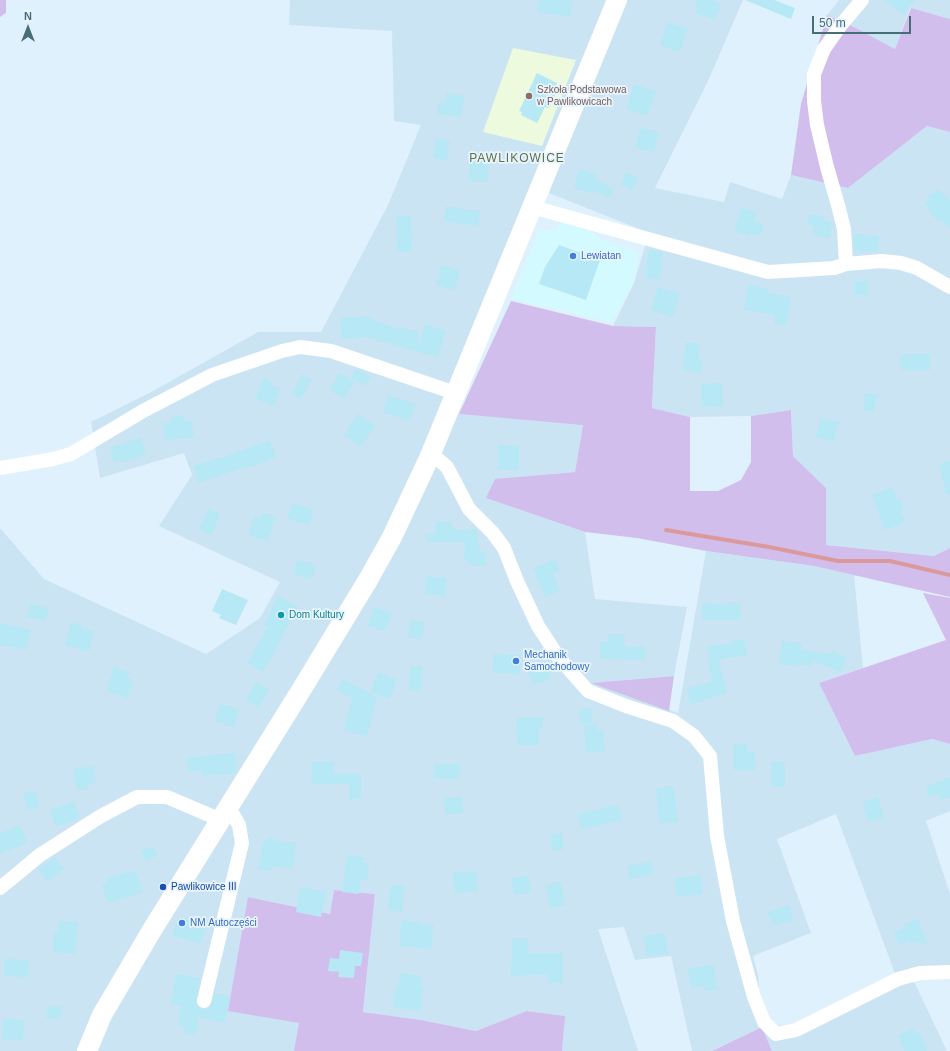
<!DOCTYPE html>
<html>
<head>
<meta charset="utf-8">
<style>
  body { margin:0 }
  #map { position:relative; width:950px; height:1051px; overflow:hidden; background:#e0f1fe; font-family:Arial,sans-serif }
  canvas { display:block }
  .north { position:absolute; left:8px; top:8px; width:40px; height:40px; -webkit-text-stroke:3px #e8f5ff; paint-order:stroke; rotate:0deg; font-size:11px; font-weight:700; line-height:16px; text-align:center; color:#466e76 }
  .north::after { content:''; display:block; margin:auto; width:14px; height:18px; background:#466e76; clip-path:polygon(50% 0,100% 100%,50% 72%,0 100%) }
  .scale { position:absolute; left:812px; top:16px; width:99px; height:18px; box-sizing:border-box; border:2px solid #466e76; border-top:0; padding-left:5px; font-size:12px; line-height:14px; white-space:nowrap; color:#466e76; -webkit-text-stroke:3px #e8f5ff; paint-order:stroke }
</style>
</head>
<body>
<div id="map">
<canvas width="950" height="1051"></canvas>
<div class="north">N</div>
<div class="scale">50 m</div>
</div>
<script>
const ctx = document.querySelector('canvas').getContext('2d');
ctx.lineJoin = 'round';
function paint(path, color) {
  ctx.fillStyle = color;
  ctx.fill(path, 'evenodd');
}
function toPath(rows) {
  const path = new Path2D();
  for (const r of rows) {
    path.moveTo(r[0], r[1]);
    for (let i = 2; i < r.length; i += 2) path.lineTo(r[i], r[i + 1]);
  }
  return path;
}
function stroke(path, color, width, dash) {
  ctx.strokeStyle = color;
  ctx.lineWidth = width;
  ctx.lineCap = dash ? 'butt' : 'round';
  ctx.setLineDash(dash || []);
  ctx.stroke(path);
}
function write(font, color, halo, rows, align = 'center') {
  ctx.font = font + ' Arial,sans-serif';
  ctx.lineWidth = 3.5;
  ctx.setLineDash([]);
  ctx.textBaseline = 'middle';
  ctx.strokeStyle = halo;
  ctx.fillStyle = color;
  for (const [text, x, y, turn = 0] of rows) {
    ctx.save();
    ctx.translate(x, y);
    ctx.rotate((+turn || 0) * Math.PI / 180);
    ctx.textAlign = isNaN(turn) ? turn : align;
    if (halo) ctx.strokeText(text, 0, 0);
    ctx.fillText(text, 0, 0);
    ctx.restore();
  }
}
paint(toPath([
  [290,0,608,0,527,207,459,414,583,424,575,472,518,477,486,498,585,532,595,599,687,607,674,676,592,683,678,713,706,551,814,566,854,575,863,668,819,683,855,756,932,739,950,744,950,811,926,821,950,894,950,971,910,973,947,1051,772,1051,762,1027,711,1051,692,1051,671,956,635,960,624,927,598,929,638,1051,562,1051,564,1016,527,1011,476,1031,421,1020,363,1012,375,894,334,890,330,914,248,897,300,1023,294,1051,0,1051,0,528,44,579,206,654,260,618,280,582,159,526,192,475,184,453,100,478,91,422,153,391,258,332,321,332,388,205,421,125,394,121,392,31,289,25],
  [836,814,897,979,811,1023,762,1027,758,975,753,956,811,933,777,839],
  [611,0,743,0,708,81,655,188,724,202,730,182,782,199,791,175,848,188,927,126,950,132,950,548,934,556,826,545,826,488,793,456,791,410,751,416,690,417,652,408,656,327,613,326,634,283,649,233,544,191],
  [839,0,950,0,950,19,910,8,895,49,858,29,827,15]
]), '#cbe4f3');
paint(toPath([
  [560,220,594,233,603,240,639,252,633,283,611,322,511,299,539,230,557,230]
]), '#d3faff');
paint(toPath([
  [513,48,576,60,542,146,483,132]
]), '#edfadd');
paint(toPath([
  [0,0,6,0,6,13,0,17],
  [911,8,950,19,950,132,927,126,848,188,791,175,801,104,827,15,858,29,895,49],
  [511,301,613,326,656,327,652,408,690,417,690,491,718,491,741,480,751,462,751,416,791,410,793,456,826,488,826,545,934,556,950,548,950,597,814,566,706,551,637,538,585,532,486,498,495,479,575,472,583,425,459,414],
  [923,593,950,598,950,744,932,739,855,756,819,683,946,640],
  [674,676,669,711,591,683],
  [334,890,375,894,363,1012,421,1020,476,1031,527,1011,565,1016,562,1051,294,1051,299,1023,228,1011,248,897,330,914],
  [762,1027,772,1051,712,1051]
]), '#d1beec');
stroke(toPath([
  [666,530,769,547,838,561,890,561,950,575]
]), '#db999b', 4);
paint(toPath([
  [539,0,572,0,570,17,537,12],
  [695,0,711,0,721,4,715,20,695,13,697,9],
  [745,0,774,0,795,8,791,19],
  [884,0,915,0,903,15],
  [667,22,688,29,680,52,660,45],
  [537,73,557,83,554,89,557,91,549,108,545,107,537,123,521,115,522,112,519,111],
  [634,84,656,91,647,116,626,109],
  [446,93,465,96,461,117,437,114,439,102,445,103],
  [640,128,659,133,654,152,635,147],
  [436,138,450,141,447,161,433,158],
  [471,158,490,161,487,182,468,180],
  [580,169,597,175,595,179,614,189,610,198,598,192,598,194,591,191,591,193,574,187],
  [626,172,638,177,633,190,621,185],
  [938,189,950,200,950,229,940,219,938,221,928,211,930,209,924,203,929,199,929,194,934,194],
  [446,206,481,212,478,226,444,221],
  [741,208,756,212,754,221,764,224,760,236,750,233,749,236,734,231],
  [809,214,825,217,825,221,832,223,830,238,812,235,814,226,807,224],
  [396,216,411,216,412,252,397,252],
  [853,235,879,236,878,251,854,251],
  [559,245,600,260,586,300,539,284,545,267],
  [649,249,663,252,659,280,645,278],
  [441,265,460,270,455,290,436,285],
  [854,281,868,281,868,295,854,295],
  [748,285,768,289,767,293,791,297,786,326,774,323,775,315,744,310],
  [658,287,680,294,673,317,651,310],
  [365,316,398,330,399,327,419,333,419,346,425,324,446,331,438,357,428,354,428,355,385,342,385,343,369,337,341,339,340,318],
  [686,342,700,344,698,359,703,360,701,373,682,370],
  [930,354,930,370,901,370,900,355],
  [356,369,371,376,366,386,351,378],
  [340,373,355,382,344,399,329,390],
  [302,374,312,380,300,399,291,394],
  [263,378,273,382,272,385,280,389,274,406,256,399],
  [722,383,723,406,702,407,701,384],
  [865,393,877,395,874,412,863,410],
  [388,395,416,404,410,421,383,412],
  [358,414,375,426,361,446,344,435],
  [184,415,184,421,192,421,194,437,165,440,163,423,171,423,171,417],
  [820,418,839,422,834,441,816,437],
  [141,437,146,455,122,462,121,460,114,462,110,448],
  [270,440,276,457,245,469,244,467,199,483,193,466,224,457],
  [498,445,519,446,519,470,498,469],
  [950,461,950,494,946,494,939,464],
  [892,487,897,500,900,499,904,510,901,511,905,522,885,530,872,495],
  [292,503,314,510,309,525,287,518],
  [208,509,220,514,211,535,199,529],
  [262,513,276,517,268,541,248,535,254,516,261,518],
  [436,522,452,522,452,528,456,528,456,531,477,529,480,551,486,552,485,566,467,564,467,559,464,559,465,542,427,542,426,535,436,534],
  [555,559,560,571,553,574,560,591,545,597,533,568],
  [297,560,316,565,312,579,293,574],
  [427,576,447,578,445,596,425,594],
  [222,589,248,600,236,625,219,618,221,615,212,611],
  [278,596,298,606,274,653,263,672,247,663,268,627,264,625],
  [702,603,727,605,727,603,741,604,740,620,702,620],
  [30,604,48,608,46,621,27,617],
  [374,607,391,613,385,631,368,625],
  [411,620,425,623,421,639,407,636],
  [71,622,82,625,81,628,94,631,89,651,65,645],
  [0,623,31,630,26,650,0,644],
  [608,635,625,635,625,647,645,646,645,660,600,659,600,642,608,642],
  [745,639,747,655,722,659,722,660,719,661,727,693,690,704,687,688,711,682,707,646,731,643,731,641],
  [782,641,802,644,801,650,831,654,832,651,847,657,841,672,813,661,812,666,798,664,797,666,779,664],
  [493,654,521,655,520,674,492,673],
  [546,664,551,679,533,685,528,671],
  [411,666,423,667,420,691,408,689],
  [114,667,129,672,127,678,133,680,128,698,106,691],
  [378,672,397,679,390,699,371,692],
  [343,679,377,697,367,736,344,730,352,698,336,690],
  [256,682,269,689,259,708,246,700],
  [220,704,239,709,234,727,215,721],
  [591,708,592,723,580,724,579,709],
  [543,717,543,729,539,729,539,745,517,745,516,718],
  [597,724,597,731,603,730,605,751,586,752,584,725],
  [747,744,748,752,755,751,756,770,734,770,733,745],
  [235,753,237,772,236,773,202,776,202,770,188,772,187,758],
  [312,762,334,762,334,774,361,774,361,799,349,799,349,784,311,784],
  [771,762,785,762,785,787,771,787],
  [434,764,460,764,459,779,434,778],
  [93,766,96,783,88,784,89,788,77,790,73,769],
  [950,778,950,797,941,800,939,794,929,797,926,786],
  [674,787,678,822,659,824,656,788],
  [35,791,40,806,28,810,23,794],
  [462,797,463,813,445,814,444,798],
  [878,797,884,818,868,822,862,802],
  [74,801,80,818,56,827,50,810],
  [618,805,622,820,581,829,578,814],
  [20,825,27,843,0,854,0,833],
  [562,833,564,849,552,851,550,835],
  [270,836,275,841,296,843,293,869,273,866,272,871,258,869,263,842],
  [153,846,158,855,146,861,141,851],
  [347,855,363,857,363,863,369,864,367,880,361,879,359,894,342,892],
  [55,857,64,869,47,881,38,869],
  [651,861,653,874,630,879,627,866],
  [136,871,143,892,108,903,102,885,107,884,105,879,128,872,128,874],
  [476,871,478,891,455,893,453,873],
  [529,875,531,892,514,895,511,878],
  [701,875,703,894,677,897,674,878],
  [561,882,565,905,550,908,546,885],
  [391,885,405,886,402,912,388,910],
  [300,887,326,892,321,917,296,912],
  [789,905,793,920,773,926,768,912],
  [179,917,206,926,200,944,172,935],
  [918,919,928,945,917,942,911,944,909,940,899,944,894,932,904,928,903,925],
  [402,920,419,922,418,924,434,925,431,949,399,946],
  [59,921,78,922,75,954,53,952,54,933,58,933],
  [665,933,668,954,646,956,644,936],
  [512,939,528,939,529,953,563,953,563,983,548,983,548,974,511,976],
  [340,950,363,953,361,966,355,966,354,978,338,977,339,972,328,971,330,958,339,959],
  [4,959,29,960,28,977,4,976],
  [714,965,717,989,705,991,704,986,691,987,688,968],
  [400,973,421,976,420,986,423,987,420,1011,393,1007,396,985,399,986],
  [175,974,200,978,196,1003,198,1007,202,1009,207,1009,210,1007,215,993,231,997,224,1023,199,1017,196,1035,184,1033,185,1027,178,1026,181,1006,171,1005],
  [47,1006,62,1007,61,1019,46,1018],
  [3,1019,24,1020,23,1040,2,1039],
  [913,1029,915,1034,920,1032,927,1051,905,1051,898,1035]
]), '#b6e8f5');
stroke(toPath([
  [532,207,768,272,834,268,846,264,882,261,901,263,917,268,950,287],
  [846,264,844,229,838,205,827,167,817,125,814,101,814,74,824,49,840,26,862,0],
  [430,456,439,460,447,467,469,509,493,533,504,548,517,581,538,626,559,658,588,691,626,706,673,721,694,736,710,756,717,836,733,921,754,997,764,1022,776,1034,796,1030,898,979,920,973,950,972],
  [0,468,53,459,71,454,143,411,212,375,282,351,300,347,331,351,455,393],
  [0,888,40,855,101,816,137,797,167,797,221,820],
  [204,1001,242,843,239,825,234,816,228,809]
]), '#fff', 14);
stroke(toPath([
  [87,1051,102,1015,152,930,300,692,368,580,392,537,430,456,617,0]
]), '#fff', 20);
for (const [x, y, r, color] of [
  [529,96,4,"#8d6e63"],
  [573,256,4,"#3f7fe0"],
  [281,615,4,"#0f9aa8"],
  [516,661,4,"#3f7fe0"],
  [163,887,4,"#1a4fb4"],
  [182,923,4,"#3f7fe0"]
]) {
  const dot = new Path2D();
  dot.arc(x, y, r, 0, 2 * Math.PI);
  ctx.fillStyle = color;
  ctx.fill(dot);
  stroke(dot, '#e8f5ff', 1.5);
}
write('10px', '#785e54', '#e8f5ff', [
  ["Szkoła Podstawowa",537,90],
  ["w Pawlikowicach",537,102]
], 'left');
write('10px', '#366cbe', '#e8f5ff', [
  ["Lewiatan",581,256],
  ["Mechanik",524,655],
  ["Samochodowy",524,667],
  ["NM Autoczęści",190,923]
], 'left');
write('10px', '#0d838f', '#e8f5ff', [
  ["Dom Kultury",289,615]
], 'left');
write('10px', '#164399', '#e8f5ff', [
  ["Pawlikowice III",171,887]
], 'left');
ctx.letterSpacing = '1px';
write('12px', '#5e7149', '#e8f5ff', [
  ["PAWLIKOWICE",517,159]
]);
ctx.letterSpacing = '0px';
</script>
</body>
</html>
